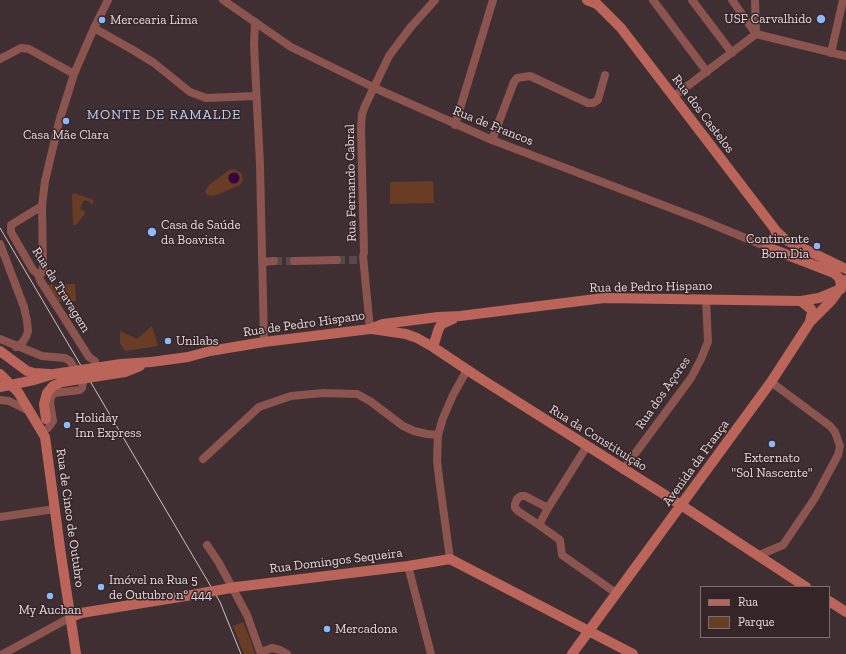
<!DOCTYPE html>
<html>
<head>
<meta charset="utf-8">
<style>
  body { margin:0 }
  #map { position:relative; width:846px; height:654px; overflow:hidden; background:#3f2f32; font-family:"Zilla Slab",serif }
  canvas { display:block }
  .legend { position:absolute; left:700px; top:586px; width:130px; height:52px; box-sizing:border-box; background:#352528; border:1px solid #7b6d70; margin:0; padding:5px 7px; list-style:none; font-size:12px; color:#e4d9db }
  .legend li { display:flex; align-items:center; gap:8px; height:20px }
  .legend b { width:20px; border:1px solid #7b6d70 }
</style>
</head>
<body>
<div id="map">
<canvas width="846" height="654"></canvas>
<ul class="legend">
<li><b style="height:5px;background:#ba645a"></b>Rua</li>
<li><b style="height:11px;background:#693d24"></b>Parque</li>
</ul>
</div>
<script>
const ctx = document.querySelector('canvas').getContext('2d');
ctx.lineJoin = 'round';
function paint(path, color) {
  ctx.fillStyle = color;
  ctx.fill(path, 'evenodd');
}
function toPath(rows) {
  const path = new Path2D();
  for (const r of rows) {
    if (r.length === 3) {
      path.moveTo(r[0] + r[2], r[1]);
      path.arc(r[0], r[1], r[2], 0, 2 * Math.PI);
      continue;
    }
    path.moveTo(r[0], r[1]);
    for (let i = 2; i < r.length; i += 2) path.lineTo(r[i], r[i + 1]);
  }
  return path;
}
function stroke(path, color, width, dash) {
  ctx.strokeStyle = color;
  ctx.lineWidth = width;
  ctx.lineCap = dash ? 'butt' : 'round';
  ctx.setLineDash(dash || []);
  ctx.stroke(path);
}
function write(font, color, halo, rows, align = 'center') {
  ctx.font = font + ' "Zilla Slab",serif';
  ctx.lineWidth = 3;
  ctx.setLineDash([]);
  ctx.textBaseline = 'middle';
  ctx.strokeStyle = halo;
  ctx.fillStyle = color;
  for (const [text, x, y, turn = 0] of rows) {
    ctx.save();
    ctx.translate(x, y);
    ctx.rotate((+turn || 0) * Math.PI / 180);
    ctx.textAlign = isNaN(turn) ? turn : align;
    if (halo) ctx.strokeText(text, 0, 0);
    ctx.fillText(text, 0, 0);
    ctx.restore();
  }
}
paint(toPath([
  [234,169,242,174,243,180,240,185,216,195,211,196,206,194,205,191,209,185,229,170],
  [230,174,235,174,238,179,238,182,233,183,228,179],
  [433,181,434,203,390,204,390,182],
  [74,193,94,200,92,205,90,202,84,200,80,209,86,212,76,225,73,225,72,195],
  [75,284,76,301,59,302,47,285],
  [152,326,158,346,125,351,120,343,120,331,137,339],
  [243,622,250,639,255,654,244,654,233,626]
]), '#693d24');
paint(toPath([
  [234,178,5.5]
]), '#36053d');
stroke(toPath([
  [337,260,357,260],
  [274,261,294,261]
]), '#58484b', 8, [8, 4]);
stroke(toPath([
  [223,0,291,47,377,89,492,140,702,220,767,247],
  [653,0,707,72],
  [692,0,732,53],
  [732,0,756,34],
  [755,0,756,34],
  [255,22,254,45,260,165,264,342],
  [94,28,133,50,154,63,190,92,206,98,256,96],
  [756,34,846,56],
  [831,53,843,0],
  [0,59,21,48,29,49,74,74],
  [673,97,756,34],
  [455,125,493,0],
  [492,140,514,82,517,78,530,76,588,103,593,103,598,100,605,75],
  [42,206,11,225,11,232,33,270,38,274,40,280,89,357,95,361],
  [0,244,24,307,27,321,28,331,26,337,22,343,16,347],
  [294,261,337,260],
  [262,262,274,261],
  [38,274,42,273,43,268,42,206,45,181,59,122,74,74,94,28,108,0],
  [370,329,363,256,364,253,361,129,362,114,365,106,389,56,410,28,435,0],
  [0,339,42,356,65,358,70,361,83,382,82,388,80,390,54,393,51,397,50,402,53,421,48,428],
  [0,400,9,401,29,411],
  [203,459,259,407,291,396,323,393,357,394,370,401,403,426,414,431,427,434,438,435],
  [623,470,691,378,701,359,708,342,706,299],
  [548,508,525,496,521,496,517,499,515,504,515,508,518,511,539,525,548,508,587,446],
  [0,517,55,509],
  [539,525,560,540,562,555,616,593],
  [207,545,219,563,247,615,261,654],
  [757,556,783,545,815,498,838,455,840,446,835,432,830,426,771,382],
  [450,559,439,478,437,460,438,435,443,418,453,395,467,370],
  [408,566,431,654],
  [261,652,272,648,280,650,287,654],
  [3,654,71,617]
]), '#8b544e', 8);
stroke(toPath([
  [587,0,597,4,621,28,777,232,786,240,846,269],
  [777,232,767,247,834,273,840,279,841,289],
  [801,301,811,309,812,312,810,322],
  [372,329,406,334,417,338,433,347,478,377,681,505,806,587],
  [433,347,439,328,442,324,453,319],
  [0,351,27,371,34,373,50,374],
  [151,362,188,357,210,351,264,342,370,329,383,324,438,317,460,316,604,298,801,301,819,298,841,289],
  [0,374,18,392,45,437,61,555,76,654],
  [236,587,408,566,450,559,633,654],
  [829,601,846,612],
  [71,617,81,613,186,596],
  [572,654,771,382,810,322,832,300,846,280]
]), '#ba645a', 10);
stroke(toPath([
  [0,228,220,602,241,654]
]), '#ccc0c3', 1);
stroke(toPath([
  [0,387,34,380,54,374,121,364,151,362],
  [46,419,44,404,47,393,53,386,62,382,125,372,140,366],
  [186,596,236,587]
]), '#ba645a', 10);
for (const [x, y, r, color] of [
  [821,19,5,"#8bb9fc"],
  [102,20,4,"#8bb9fc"],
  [66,121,4,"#8bb9fc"],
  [152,232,5,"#8bb9fc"],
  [817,246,4,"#8bb9fc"],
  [168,341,4,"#8bb9fc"],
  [67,425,4,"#8bb9fc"],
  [772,444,4,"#8bb9fc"],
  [101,587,4,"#8bb9fc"],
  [50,596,4,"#8bb9fc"],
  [327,629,4,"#8bb9fc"]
]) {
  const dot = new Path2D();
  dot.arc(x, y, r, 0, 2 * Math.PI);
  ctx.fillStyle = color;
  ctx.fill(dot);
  stroke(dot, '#352528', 1.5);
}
write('13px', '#e4d9db', '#352528', [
  ["USF Carvalhido",812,19,"right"],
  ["Mercearia Lima",110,20],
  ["Casa Mãe Clara",66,135,"center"],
  ["Casa de Saúde",161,225],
  ["da Boavista",161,240],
  ["Continente",809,239,"right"],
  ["Bom Dia",809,254,"right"],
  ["Unilabs",176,341],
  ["Holiday",75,418],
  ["Inn Express",75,433],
  ["Externato",772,458,"center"],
  ["\"Sol Nascente\"",772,473,"center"],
  ["Imóvel na Rua 5",109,580],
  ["de Outubro nº 444",109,595],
  ["My Auchan",50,610,"center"],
  ["Mercadona",335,629]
], 'left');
write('13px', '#e4d9db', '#352528', [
  ["Rua dos Castelos",703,114,53],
  ["Rua de Francos",493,126,22],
  ["Rua Fernando Cabral",351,183,-91],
  ["Rua de Pedro Hispano",651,287,-1],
  ["Rua da Travagem",61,290,58],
  ["Rua de Pedro Hispano",304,324,-8],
  ["Rua dos Açores",663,393,-55],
  ["Rua da Constituição",598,438,32],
  ["Avenida da França",696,463,-54],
  ["Rua de Cinco de Outubro",70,518,82],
  ["Rua Domingos Sequeira",336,561,-7]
]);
ctx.letterSpacing = '1px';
write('14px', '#b9d3f9', '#352528', [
  ["MONTE DE RAMALDE",164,115]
]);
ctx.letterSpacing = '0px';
</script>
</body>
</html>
